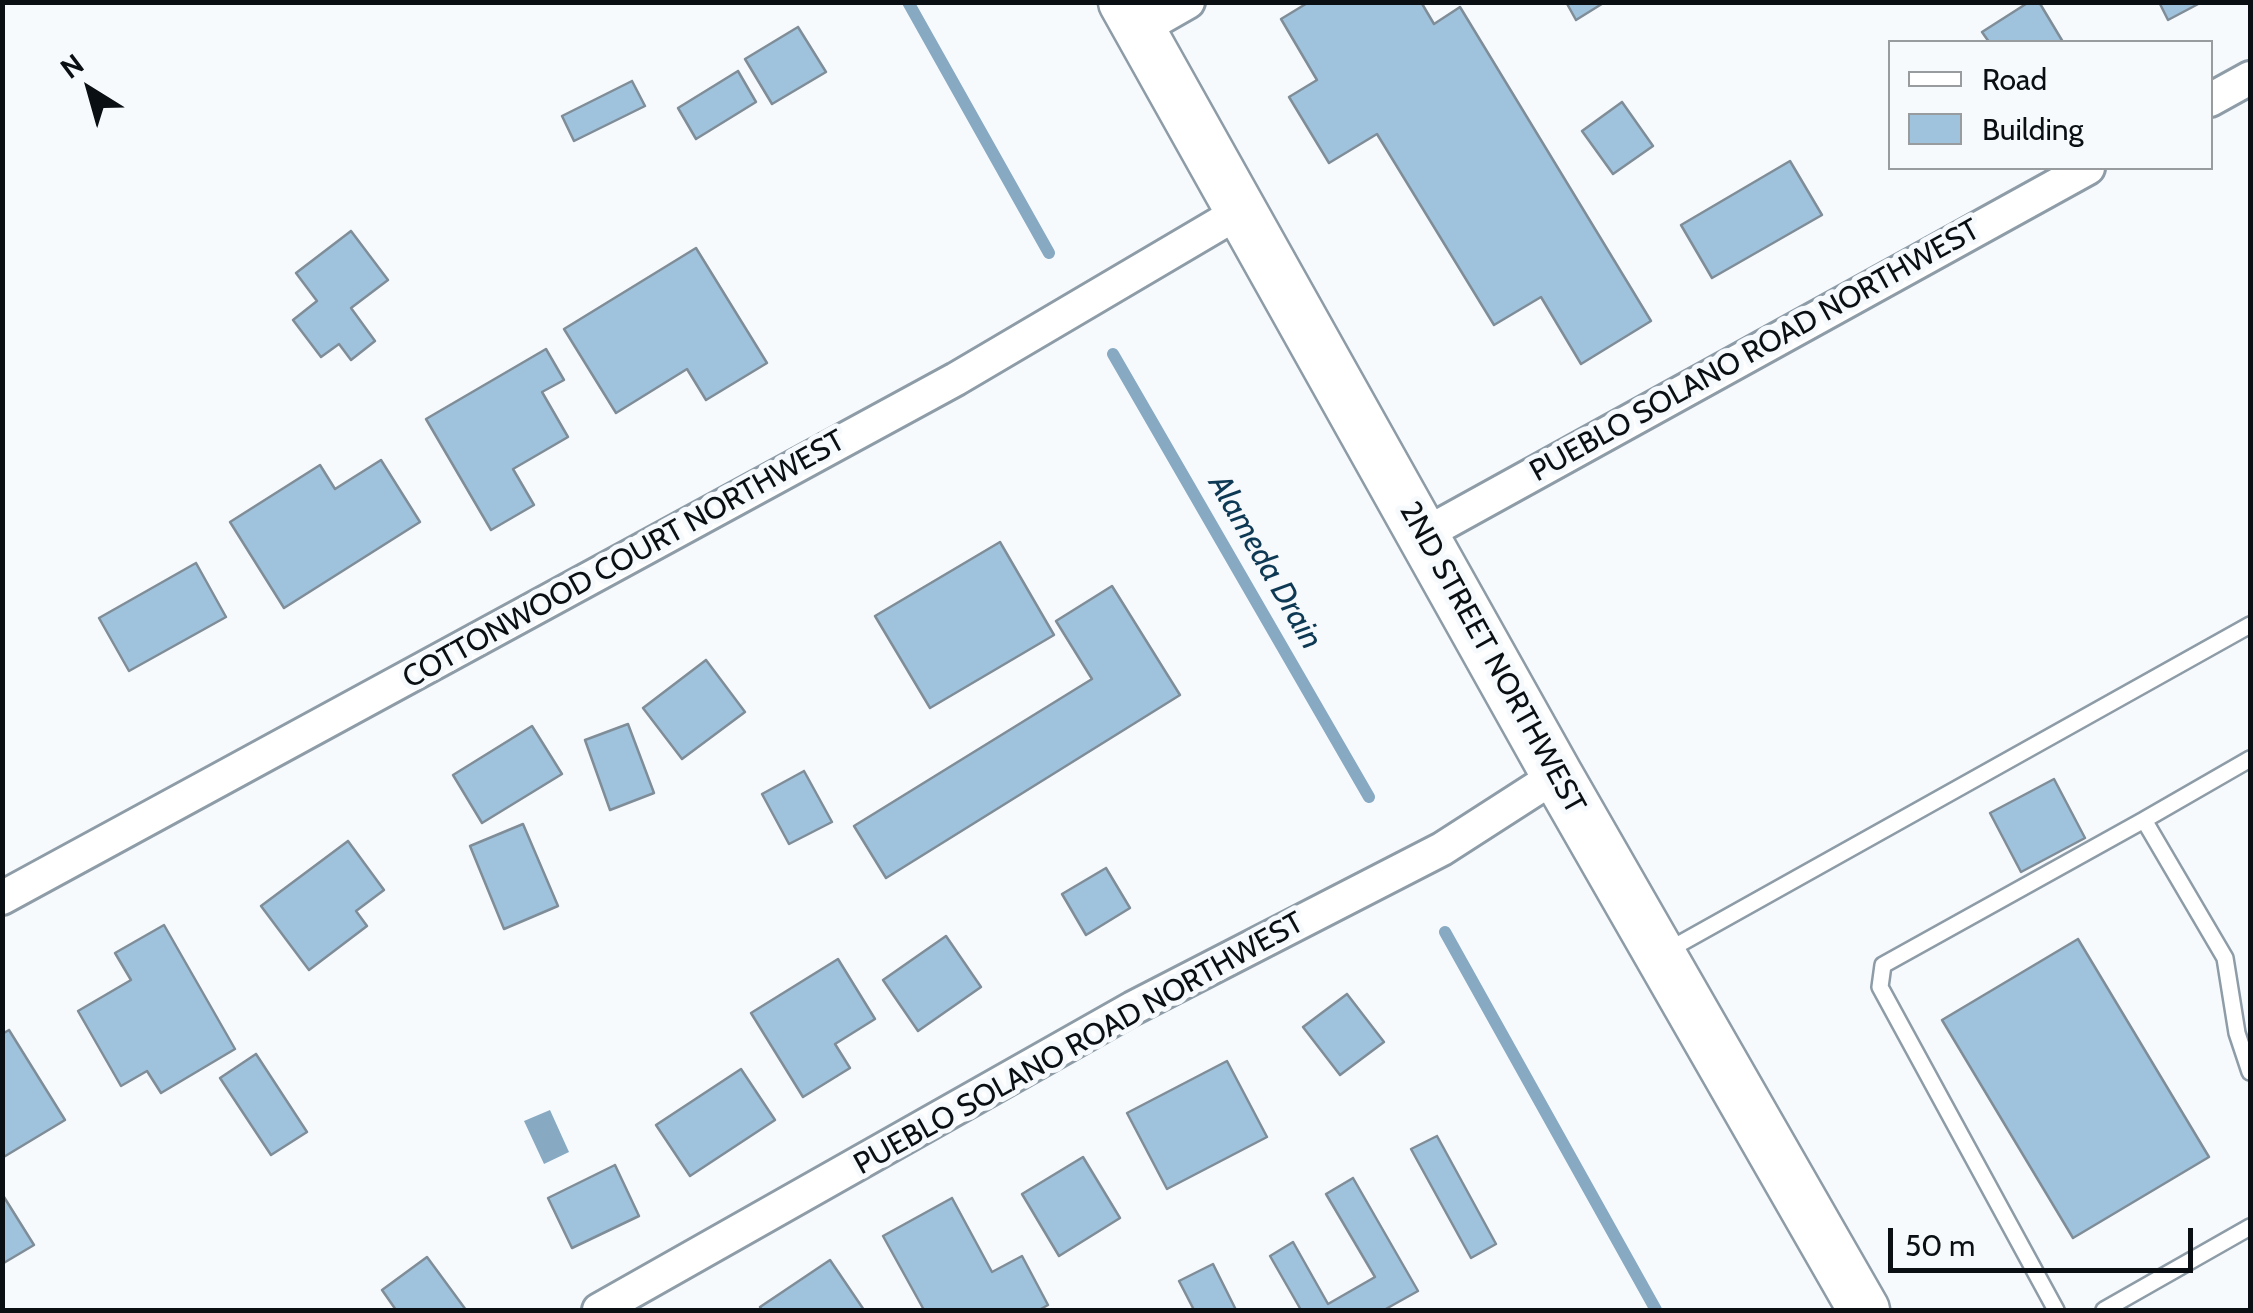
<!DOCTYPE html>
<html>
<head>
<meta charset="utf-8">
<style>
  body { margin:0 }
  #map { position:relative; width:2253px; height:1313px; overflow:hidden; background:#f7fafd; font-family:Cabin,sans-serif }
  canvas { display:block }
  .frame { position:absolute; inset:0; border:5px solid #090f13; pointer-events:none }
  .legend { position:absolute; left:1888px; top:40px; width:325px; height:130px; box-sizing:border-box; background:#f7fafd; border:2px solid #989c9f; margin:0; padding:12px 18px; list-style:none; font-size:30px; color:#090f13 }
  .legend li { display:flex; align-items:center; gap:20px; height:50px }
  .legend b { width:50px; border:2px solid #989c9f }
  .north { position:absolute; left:40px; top:40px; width:100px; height:100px; -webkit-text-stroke:8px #f7fafd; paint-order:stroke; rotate:323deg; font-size:28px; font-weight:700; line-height:40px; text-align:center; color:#090f13 }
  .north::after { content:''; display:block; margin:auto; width:35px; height:45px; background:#090f13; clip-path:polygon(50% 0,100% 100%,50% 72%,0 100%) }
  .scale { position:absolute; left:1888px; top:1228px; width:305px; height:45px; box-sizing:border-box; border:5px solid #090f13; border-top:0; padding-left:12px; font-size:30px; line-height:35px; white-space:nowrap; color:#090f13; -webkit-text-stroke:8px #f7fafd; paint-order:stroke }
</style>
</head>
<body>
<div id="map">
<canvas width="2253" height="1313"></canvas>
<div class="frame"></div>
<ul class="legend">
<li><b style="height:12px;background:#fff"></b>Road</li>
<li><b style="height:28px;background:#a0c3dd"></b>Building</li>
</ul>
<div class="north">N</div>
<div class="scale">50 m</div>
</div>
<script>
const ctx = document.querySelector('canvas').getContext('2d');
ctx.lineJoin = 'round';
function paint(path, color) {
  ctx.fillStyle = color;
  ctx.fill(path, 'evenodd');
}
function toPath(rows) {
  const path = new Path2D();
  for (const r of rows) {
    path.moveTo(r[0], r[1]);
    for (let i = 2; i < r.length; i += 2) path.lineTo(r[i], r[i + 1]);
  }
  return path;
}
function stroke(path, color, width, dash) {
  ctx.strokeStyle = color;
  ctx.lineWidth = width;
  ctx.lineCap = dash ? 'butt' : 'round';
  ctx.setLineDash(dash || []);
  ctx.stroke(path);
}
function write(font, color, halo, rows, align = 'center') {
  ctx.font = font + ' Cabin,sans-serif';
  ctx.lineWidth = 10;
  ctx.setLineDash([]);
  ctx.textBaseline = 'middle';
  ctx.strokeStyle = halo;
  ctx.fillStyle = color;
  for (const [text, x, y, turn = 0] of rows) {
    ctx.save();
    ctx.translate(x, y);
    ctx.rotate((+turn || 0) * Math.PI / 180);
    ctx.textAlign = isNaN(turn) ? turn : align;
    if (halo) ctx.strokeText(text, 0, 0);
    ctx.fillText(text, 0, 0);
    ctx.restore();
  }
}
paint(toPath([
  [550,1110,569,1152,544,1164,524,1121]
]), '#87a9c2');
stroke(toPath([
  [908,2,1049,253],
  [1113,354,1369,797],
  [1445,932,1656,1310]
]), '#87a9c2', 12);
const building = toPath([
  [1309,2,1421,2,1434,24,1460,7,1651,321,1581,364,1541,297,1494,325,1377,134,1329,163,1289,97,1317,80,1281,19,1309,2],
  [1566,2,1605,2,1576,20,1566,2],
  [2029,2,2039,2,2063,42,1989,42,1982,32,2029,2],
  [2159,2,2202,2,2168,20,2159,2],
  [798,27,826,72,772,104,745,59,798,27],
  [738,71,756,102,696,139,678,108,738,71],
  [632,81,645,106,574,141,562,116,632,81],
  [1622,102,1653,146,1613,174,1582,131,1622,102],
  [1790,161,1822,215,1712,278,1681,225,1790,161],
  [351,231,388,280,351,308,375,341,351,360,339,344,321,357,293,320,317,301,296,273,351,231],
  [696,248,767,363,706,400,687,369,616,413,564,329,696,248],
  [546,349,564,380,542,392,568,437,513,469,534,505,491,530,426,419,546,349],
  [381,460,420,522,284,608,230,522,320,465,335,489,381,460],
  [1000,542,1054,635,930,708,875,616,1000,542],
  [196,563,226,617,129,671,99,618,196,563],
  [1112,586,1180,695,886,878,854,826,1092,679,1056,621,1112,586],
  [706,660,745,712,682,759,643,708,706,660],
  [628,724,654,793,610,810,585,740,628,724],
  [532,726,562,774,482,823,453,775,532,726],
  [804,771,832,822,789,844,762,794,804,771],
  [2054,779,2085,838,2021,872,1990,813,2054,779],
  [523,824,558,906,504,929,470,846,523,824],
  [348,841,384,890,356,911,367,926,309,970,261,906,348,841],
  [1106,868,1130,908,1086,935,1062,894,1106,868],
  [164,925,235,1049,161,1093,147,1071,121,1086,78,1011,131,980,115,953,164,925],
  [946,936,981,987,918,1031,883,980,946,936],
  [2078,939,2209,1157,2073,1238,1942,1020,2078,939],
  [838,959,875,1019,835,1044,850,1068,803,1097,751,1013,838,959],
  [1347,994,1384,1042,1340,1075,1303,1027,1347,994],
  [9,1030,65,1120,2,1158,2,1034,9,1030],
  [256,1054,307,1132,271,1155,220,1078,256,1054],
  [1227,1061,1267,1137,1167,1189,1127,1113,1227,1061],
  [741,1069,775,1120,690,1176,656,1125,741,1069],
  [1437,1136,1496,1244,1471,1258,1411,1149,1437,1136],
  [1083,1157,1120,1218,1059,1256,1022,1194,1083,1157],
  [615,1165,639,1216,572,1248,548,1198,615,1165],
  [1353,1178,1418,1291,1384,1310,1301,1310,1270,1256,1293,1242,1328,1304,1375,1277,1326,1194,1353,1178],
  [4,1197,34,1245,2,1264,2,1198,4,1197],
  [952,1198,992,1272,1022,1256,1048,1305,1039,1310,924,1310,883,1236,952,1198],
  [427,1257,466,1310,396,1310,382,1290,427,1257],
  [830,1260,864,1310,762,1310,760,1307,830,1260],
  [1213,1264,1236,1310,1194,1310,1179,1281,1213,1264]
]);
paint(building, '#a0c3dd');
stroke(building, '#7f8d98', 2.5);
const lane = toPath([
  [2250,759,2144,820,2225,958,2237,1033,2250,1072],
  [1665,952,2250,625],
  [2056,1310,1880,987,1883,965,2144,820],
  [2104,1310,2250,1227]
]);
const street = toPath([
  [1139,30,1188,2],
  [2210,100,2250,78],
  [1423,535,2088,168],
  [2,898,956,379,1241,211],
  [599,1310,1133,1008,1442,849,1557,775]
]);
const primary = toPath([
  [1124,2,1557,775,1864,1310]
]);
stroke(lane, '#8d9ca7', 20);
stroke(street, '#8d9ca7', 38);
stroke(primary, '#8d9ca7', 55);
stroke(lane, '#fff', 15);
stroke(street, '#fff', 32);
stroke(primary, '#fff', 50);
write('30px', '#090f13', '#f7fafd', [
  ["PUEBLO SOLANO ROAD NORTHWEST",1755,351,-29],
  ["COTTONWOOD COURT NORTHWEST",624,560,-29],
  ["2ND STREET NORTHWEST",1492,658,61],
  ["PUEBLO SOLANO ROAD NORTHWEST",1079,1044,-29]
]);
write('italic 32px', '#0e3954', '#f7fafd', [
  ["Alameda Drain",1265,562,60]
]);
</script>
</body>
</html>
